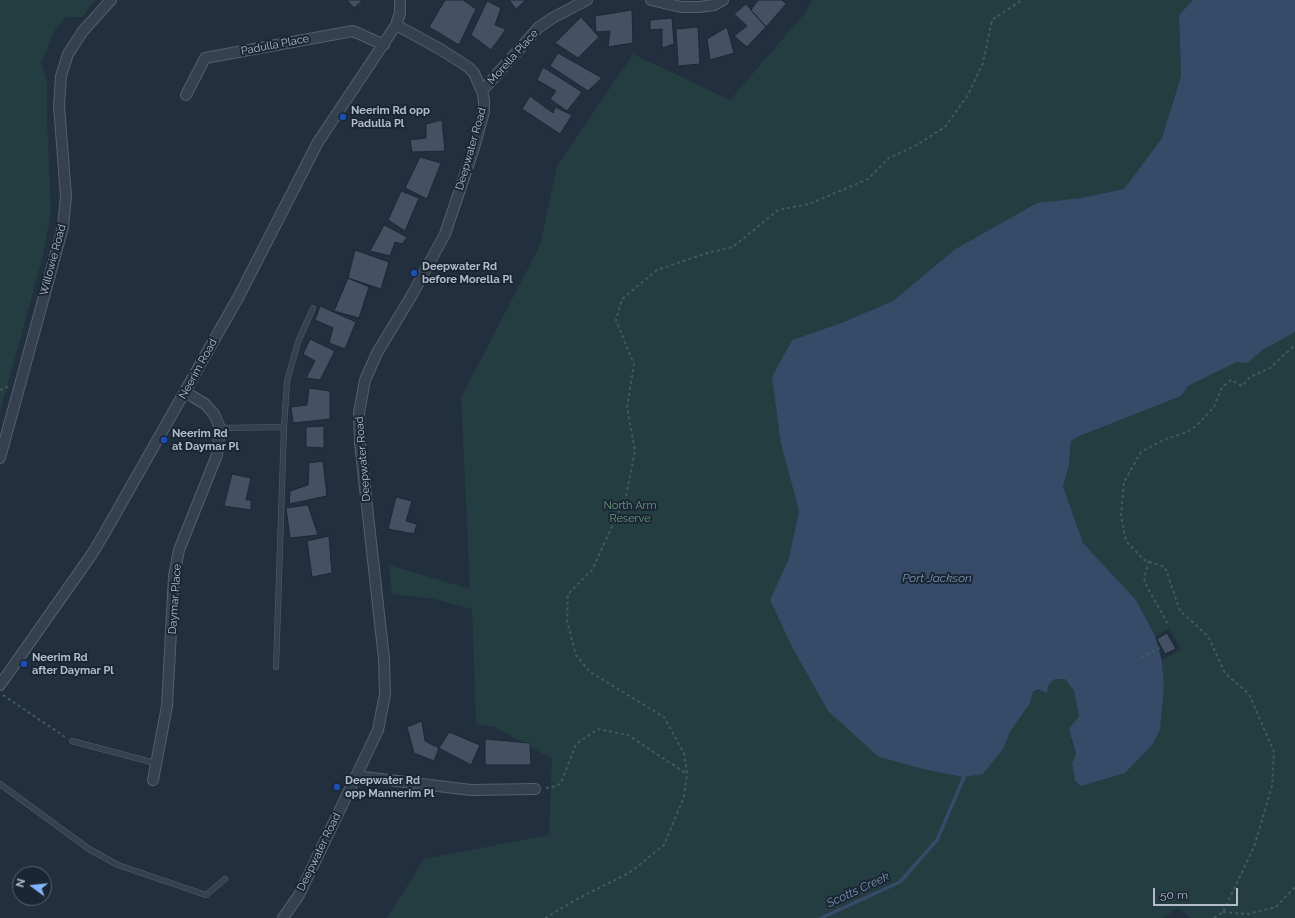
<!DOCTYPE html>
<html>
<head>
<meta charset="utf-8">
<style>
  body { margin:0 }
  #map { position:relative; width:1295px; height:918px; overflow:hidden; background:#222f3f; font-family:Raleway,sans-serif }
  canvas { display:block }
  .north { position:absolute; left:12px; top:866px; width:40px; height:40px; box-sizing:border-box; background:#1b2634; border:1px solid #576270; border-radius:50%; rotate:285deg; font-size:11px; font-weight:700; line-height:16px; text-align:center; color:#b2bcca }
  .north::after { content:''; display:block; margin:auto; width:14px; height:18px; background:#83b5fe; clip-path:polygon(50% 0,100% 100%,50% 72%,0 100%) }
  .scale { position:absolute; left:1153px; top:888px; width:85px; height:18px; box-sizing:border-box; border:2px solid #b2bcca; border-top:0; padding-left:5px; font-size:12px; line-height:14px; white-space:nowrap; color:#b2bcca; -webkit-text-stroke:3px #1b2634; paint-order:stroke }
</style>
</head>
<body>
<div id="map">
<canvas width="1295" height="918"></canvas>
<div class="north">N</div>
<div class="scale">50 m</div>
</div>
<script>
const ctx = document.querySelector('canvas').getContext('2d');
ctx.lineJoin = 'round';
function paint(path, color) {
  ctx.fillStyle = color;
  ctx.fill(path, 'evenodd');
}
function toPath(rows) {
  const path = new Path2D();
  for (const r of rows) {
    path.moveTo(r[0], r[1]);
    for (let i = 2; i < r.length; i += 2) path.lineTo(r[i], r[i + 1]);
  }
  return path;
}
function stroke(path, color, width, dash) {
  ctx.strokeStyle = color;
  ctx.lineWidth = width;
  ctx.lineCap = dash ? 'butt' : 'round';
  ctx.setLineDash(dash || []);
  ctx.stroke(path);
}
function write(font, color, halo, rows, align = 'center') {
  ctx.font = font + ' Raleway,sans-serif';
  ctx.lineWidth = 4;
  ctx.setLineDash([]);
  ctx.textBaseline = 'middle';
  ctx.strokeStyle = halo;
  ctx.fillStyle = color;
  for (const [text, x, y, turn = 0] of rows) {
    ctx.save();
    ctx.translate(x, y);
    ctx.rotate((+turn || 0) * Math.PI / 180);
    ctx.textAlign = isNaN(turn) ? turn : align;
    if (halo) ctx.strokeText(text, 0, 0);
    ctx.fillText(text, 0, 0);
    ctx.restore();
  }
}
paint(toPath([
  [0,0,96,0,82,17,66,17,55,30,41,63,47,82,47,120,51,211,43,256,0,412],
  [813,0,1193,0,1179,15,1181,76,1162,138,1124,189,1081,198,954,250,893,301,841,323,792,340,781,444,799,511,789,558,770,600,792,647,828,711,1003,749,1010,732,1030,703,1033,692,1048,686,1055,679,1065,679,1074,691,1079,717,1071,741,1076,755,1072,763,1164,686,1162,661,1181,649,1169,629,1155,636,1136,600,1083,543,1063,486,1069,466,1071,441,1082,435,1181,396,1188,386,1237,362,1248,363,1261,351,1295,332,1295,918,1191,918,1178,908,1163,918,387,918,424,859,549,835,552,759,495,727,476,724,472,609,434,599,392,594,389,565,470,589,461,398,540,245,557,166,633,54,730,100,804,14]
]), '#243d40');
paint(toPath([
  [1193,0,1295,0,1295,332,1261,351,1248,363,1237,362,1188,386,1181,396,1082,435,1071,441,1069,466,1063,486,1083,543,1136,600,1155,636,1162,661,1164,686,1160,730,1152,745,1125,773,1081,786,1075,781,1072,763,1076,755,1069,728,1079,717,1074,691,1065,679,1055,679,1048,686,1047,693,1038,689,1033,692,1030,703,1010,732,1003,749,983,774,964,777,927,770,879,757,828,711,792,647,770,600,789,558,799,511,781,444,772,377,792,340,841,323,893,301,954,250,1037,203,1081,198,1124,189,1162,138,1181,76,1179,15]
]), '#354b67');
stroke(toPath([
  [821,918,900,882,937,840,964,777]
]), '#354b67', 3.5);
const building = toPath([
  [347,0,361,0,362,1,354,8,347,0],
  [445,0,463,0,476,9,459,45,429,27,445,0],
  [509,0,526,0,516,9,509,0],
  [758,0,782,0,786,4,766,27,751,10,758,0],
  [487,1,501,8,495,25,506,29,491,50,471,35,487,1],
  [746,4,766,27,747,47,734,36,747,26,734,14,746,4],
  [632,10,633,43,608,47,610,31,596,32,595,16,632,10],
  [581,17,599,37,578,58,555,43,581,17],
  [672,18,674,44,662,48,662,29,650,30,650,20,672,18],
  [698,27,700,64,678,66,676,29,698,27],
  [727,27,734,53,710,60,707,39,727,27],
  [558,53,602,78,588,91,550,66,558,53],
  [543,67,582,92,567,111,550,99,556,91,537,80,543,67],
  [530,96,553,113,555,107,572,115,560,134,522,109,530,96],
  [442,120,445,151,412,152,410,140,426,138,426,124,442,120],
  [420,157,441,163,427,199,405,188,420,157],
  [401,191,419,198,405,231,388,220,401,191],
  [384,225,407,237,402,244,395,242,390,256,370,251,384,225],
  [355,250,389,262,381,289,348,278,355,250],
  [348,278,369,287,359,318,334,311,348,278],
  [320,306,356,322,345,349,329,343,333,328,315,320,320,306],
  [310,339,335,351,320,380,306,378,315,361,303,354,310,339],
  [309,388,330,391,330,419,293,423,291,407,307,405,309,388],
  [324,426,324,448,306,447,306,427,324,426],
  [323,461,327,496,289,504,290,491,308,485,309,463,323,461],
  [232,474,251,478,246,500,251,500,251,510,224,506,232,474],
  [396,497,412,501,406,521,417,524,414,534,388,529,396,497],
  [308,505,318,535,290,538,286,508,308,505],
  [329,536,332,573,312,577,307,541,329,536],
  [1167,633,1176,649,1165,654,1157,639,1167,633],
  [422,721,425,741,439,748,434,761,414,753,407,727,422,721],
  [449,732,480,745,471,765,439,748,449,732],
  [485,739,530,743,531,765,485,765,485,739]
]);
paint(building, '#435163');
stroke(building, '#1d2836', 1);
const service = toPath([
  [284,427,287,381,298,342,313,308],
  [220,428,284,427,276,667],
  [72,741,155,763],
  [0,784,89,849,118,865,206,895,225,879]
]);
const minor = toPath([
  [651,0,681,7,699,7,714,5,723,0],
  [482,91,539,27,554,17,587,0],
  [186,95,205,58,353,31,384,45],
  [0,458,63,227,66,196,59,106,61,76,68,54,83,31,111,0],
  [0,685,92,554,104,534,239,296,318,142,396,25,400,13,400,0],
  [356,776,471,790,535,789],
  [153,780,167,706,174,576,179,550,217,455,220,428,214,414,205,404,185,392],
  [283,918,299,895,370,747,378,730,385,694,384,659,360,443,359,413,365,380,377,353,412,295,445,234,474,148,484,112,484,100,482,91,474,73,468,67,440,49,396,25]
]);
stroke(service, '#545f6d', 6);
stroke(minor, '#545f6d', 12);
stroke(toPath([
  [0,390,10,386],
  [1149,561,1144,578,1147,587,1168,624],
  [1141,657,1161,647],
  [3,695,65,737],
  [546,788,557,786,561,783,576,744,598,729,628,735,687,774],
  [1223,912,1248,914,1276,907,1295,887],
  [545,918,579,898,629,873,664,845,684,797,687,774,684,753,664,717,590,672,576,655,567,621,568,594,592,570,626,496,635,451,627,407,634,365,616,320,622,299,657,270,707,253,733,247,778,210,809,204,868,179,889,158,915,146,945,127,968,95,983,63,992,20,1022,0],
  [1214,918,1223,912,1254,847,1272,786,1274,752,1249,694,1225,673,1208,636,1180,611,1165,567,1144,560,1126,541,1121,516,1124,482,1141,452,1163,440,1187,432,1196,426,1214,407,1222,387,1231,380,1242,386,1250,377,1270,368,1295,345]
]), '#425a5d', 2, [3, 3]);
stroke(service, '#36414f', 5);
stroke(minor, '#36414f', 10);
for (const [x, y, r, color] of [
  [343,117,4,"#1a4fb4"],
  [414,273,4,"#1a4fb4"],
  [164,440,4,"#1a4fb4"],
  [24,664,4,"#1a4fb4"],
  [337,787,4,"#1a4fb4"]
]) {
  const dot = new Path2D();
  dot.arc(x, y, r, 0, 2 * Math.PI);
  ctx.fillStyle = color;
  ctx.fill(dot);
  stroke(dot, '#1b2634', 1.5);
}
write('11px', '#b2bcca', '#1b2634', [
  ["Padulla Place",275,45,-11],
  ["Morella Place",513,57,-48],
  ["Deepwater Road",471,149,-74],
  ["Willowie Road",53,260,-75],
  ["Neerim Road",198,369,-61],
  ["Deepwater Road",363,459,-95],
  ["Daymar Place",175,599,-86],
  ["Deepwater Road",319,852,-64]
]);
write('bold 11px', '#b2bcca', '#1b2634', [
  ["Neerim Rd opp",351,111],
  ["Padulla Pl",351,124],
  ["Deepwater Rd",422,267],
  ["before Morella Pl",422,280],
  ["Neerim Rd",172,434],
  ["at Daymar Pl",172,447],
  ["Neerim Rd",32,658],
  ["after Daymar Pl",32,671],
  ["Deepwater Rd",345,781],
  ["opp Mannerim Pl",345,794]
], 'left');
write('11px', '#689c73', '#1b2634', [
  ["North Arm",630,506],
  ["Reserve",630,519]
]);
write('italic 12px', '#7893b3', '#1b2634', [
  ["Port Jackson",937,578],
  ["Scotts Creek",858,890,-25]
]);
</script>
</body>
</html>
